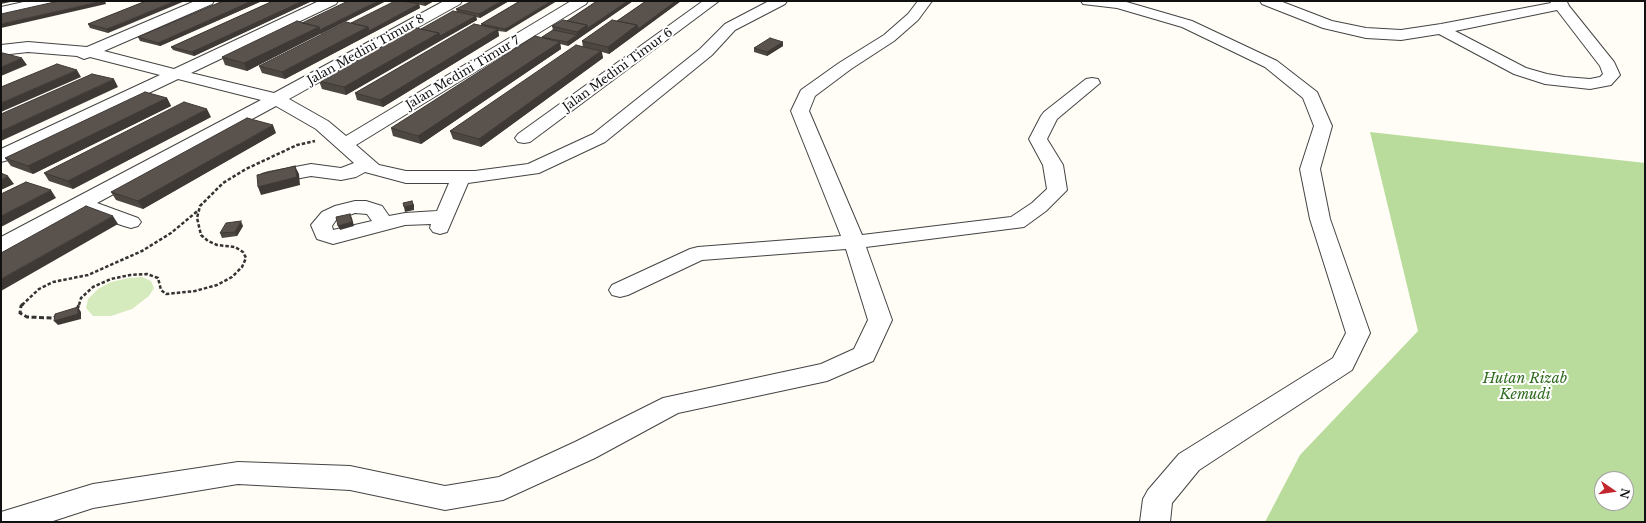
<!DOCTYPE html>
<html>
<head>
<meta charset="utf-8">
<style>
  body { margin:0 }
  #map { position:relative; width:1646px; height:523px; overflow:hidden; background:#fffdf5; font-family:"Libre Baskerville",serif }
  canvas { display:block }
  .frame { position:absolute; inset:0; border:2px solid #111; pointer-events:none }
  .north { position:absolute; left:1594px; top:471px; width:40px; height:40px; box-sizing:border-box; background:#fff; border:1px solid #a0a0a0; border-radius:50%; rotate:103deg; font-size:11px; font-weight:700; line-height:16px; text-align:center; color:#111 }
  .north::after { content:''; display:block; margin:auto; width:14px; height:18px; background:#c4262e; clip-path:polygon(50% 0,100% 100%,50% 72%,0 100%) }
</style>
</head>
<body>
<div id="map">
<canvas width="1646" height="523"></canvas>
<div class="frame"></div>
<div class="north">N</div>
</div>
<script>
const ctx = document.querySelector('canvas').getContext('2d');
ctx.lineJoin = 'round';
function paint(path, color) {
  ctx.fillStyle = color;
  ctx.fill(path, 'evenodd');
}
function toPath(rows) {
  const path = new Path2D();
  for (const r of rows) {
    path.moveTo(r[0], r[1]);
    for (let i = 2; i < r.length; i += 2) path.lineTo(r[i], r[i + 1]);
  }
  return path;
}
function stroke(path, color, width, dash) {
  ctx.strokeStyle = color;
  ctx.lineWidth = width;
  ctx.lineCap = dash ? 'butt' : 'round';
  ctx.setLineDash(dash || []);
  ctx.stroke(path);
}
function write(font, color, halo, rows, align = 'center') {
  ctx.font = font + ' "Libre Baskerville",serif';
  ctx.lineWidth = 4;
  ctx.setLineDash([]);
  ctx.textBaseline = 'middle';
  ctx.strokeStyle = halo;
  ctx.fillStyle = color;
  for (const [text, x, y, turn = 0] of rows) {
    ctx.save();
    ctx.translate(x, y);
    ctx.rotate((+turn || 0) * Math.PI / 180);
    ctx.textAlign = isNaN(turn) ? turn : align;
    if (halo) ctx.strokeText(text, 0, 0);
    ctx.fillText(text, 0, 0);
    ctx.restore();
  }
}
paint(toPath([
  [142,277,151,281,154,288,149,296,132,309,111,316,93,316,86,308,88,299,98,289,111,282,129,278]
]), '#d5ebbd');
paint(toPath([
  [1370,132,1645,163,1645,522,1265,522,1300,455,1418,331],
  [1602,479,1626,479,1626,503,1602,503]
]), '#b9dc9c');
const minor = toPath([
  [28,1,55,1,53,4,1,15,1,7,28,1],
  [195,1,214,1,212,4,104,51,174,69,319,1,338,1,336,4,191,73,274,93,444,1,462,1,460,4,289,99,328,121,346,136,571,1,588,1,586,4,356,145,379,165,406,171,475,171,528,164,593,134,700,49,725,24,769,1,787,1,785,4,735,30,712,55,605,142,539,173,468,183,447,232,440,234,433,232,430,228,431,224,405,225,333,244,317,239,311,225,322,212,335,206,355,201,366,201,382,206,389,216,405,213,437,211,449,183,406,183,365,172,356,177,341,180,311,176,269,184,262,182,259,178,262,174,269,172,311,164,341,168,354,163,316,129,276,106,97,203,138,218,141,222,138,226,131,228,124,226,81,211,9,251,1,253,1,237,261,100,178,79,8,160,1,162,1,149,160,75,90,57,84,59,77,56,28,52,1,55,1,45,28,42,87,47,195,1],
  [355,213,367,214,372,221,333,230,332,226,336,220,355,213],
  [703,1,719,1,530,142,524,143,518,142,515,138,518,134,703,1],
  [918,1,932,1,918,20,894,41,851,69,815,96,809,111,862,235,1011,217,1032,203,1047,189,1043,165,1029,139,1041,116,1044,112,1086,79,1092,78,1098,79,1100,83,1057,119,1047,139,1063,165,1067,190,1046,211,1024,227,866,247,892,320,873,361,827,381,678,413,595,458,503,500,445,510,350,490,238,484,93,508,50,522,1,522,1,512,93,484,238,462,350,466,445,486,499,477,575,442,663,398,821,364,854,349,868,320,846,249,702,260,628,295,620,297,612,295,609,290,612,285,690,249,698,247,841,236,791,111,801,90,839,63,884,35,908,14,918,1],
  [1081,1,1123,1,1192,21,1277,61,1317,92,1332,126,1320,169,1330,219,1370,333,1352,370,1199,470,1172,503,1170,522,1140,522,1143,499,1148,490,1179,454,1333,358,1346,333,1310,219,1300,169,1314,126,1303,98,1265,67,1182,27,1117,8,1083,4,1081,1],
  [1260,1,1280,1,1332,21,1366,28,1401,30,1441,24,1551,3,1550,1,1564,1,1567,2,1569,6,1614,62,1620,75,1611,85,1590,89,1545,84,1514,74,1439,34,1401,40,1366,38,1323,28,1262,4,1260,1],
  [1557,10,1600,66,1603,74,1600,77,1590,79,1565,77,1547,74,1526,68,1455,31,1557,10]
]);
stroke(minor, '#444', 2);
stroke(toPath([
  [22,305,39,289,53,282,88,275,142,251,171,233,200,209],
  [79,305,81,298,93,287,111,279,130,275,147,274,158,278,161,290,166,294,195,291,217,285,232,277,242,267,246,258,243,252,235,247,217,245,208,241,201,235,197,218,200,206,223,183,246,169,297,145,315,141]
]), '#333', 2.5, [3.5, 2]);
stroke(toPath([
  [23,304,21,306,20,313,27,317,53,318,57,316],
  [77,310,79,304]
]), '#333', 3, [5, 2.5]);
paint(minor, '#fff');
paint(toPath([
  [146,1,108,33,90,28,88,24],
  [223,1,262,1,160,46,140,41,138,37],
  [273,1,312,1,194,56,173,50,171,47],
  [386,1,247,71,225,65,222,57,302,23],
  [403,1,434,1,425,6],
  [509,1,480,18,476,17,477,20,346,95,322,89,319,81,421,29,457,12,456,9],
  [520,1,506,32,498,31,499,36,383,107,357,100,355,93,482,25,481,24],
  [597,1,633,1,568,46,560,44,561,49,421,144,393,136,391,128,543,38,542,37,553,30,552,26,567,21],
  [646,1,681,1,609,54,602,52,603,58,481,147,453,139,450,131,583,47,582,41,617,21],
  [419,4,420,8,285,79,262,73,259,66,351,23],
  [783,42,783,46,767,56,754,52,754,48],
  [167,98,171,106,33,174,11,166,5,158],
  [211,117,73,189,49,181,44,173],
  [276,133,143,209,116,200,111,192],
  [243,226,237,236,222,238,220,233]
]), '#4d4742');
paint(toPath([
  [1,1,15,1,1,4],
  [103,1,105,1,106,4,1,28,1,24],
  [175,1,185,1,108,33,107,29],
  [252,1,262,1,160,46,158,43],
  [303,1,312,1,194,56,192,52],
  [378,1,386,1,321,34,320,30],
  [427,1,434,1,425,6,424,2],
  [502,1,509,1,480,18,479,14],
  [551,1,557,1,506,32,505,29],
  [628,1,633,1,588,32,588,28],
  [676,1,681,1,609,54,608,47,637,25],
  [419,4,420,8,285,79,282,72,368,27],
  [476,16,477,20,441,40,440,36],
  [587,25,588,32,578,39,577,32],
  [319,27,321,33,247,71,244,63],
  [498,29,499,36,383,107,380,100],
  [439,33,441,40,346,95,344,87],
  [577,35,578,39,568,46,567,42],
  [560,42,561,49,421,144,418,136],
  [783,42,783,46,767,56,767,52],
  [601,51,603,58,481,147,479,139],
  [22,58,27,65,1,76,1,67],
  [77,70,81,77,1,112,1,103],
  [114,79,118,87,1,141,1,131],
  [167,98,171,106,33,174,28,166],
  [207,109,211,117,73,189,68,181],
  [273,125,276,133,143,209,138,201],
  [295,166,299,174,300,185,261,195,258,187],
  [8,176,14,184,1,190,1,180],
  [51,190,56,198,1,227,1,216],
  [412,201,414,205,414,210,405,212,404,207],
  [350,214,352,218,354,226,340,230,338,226],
  [113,216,118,224,1,291,1,279],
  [241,221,243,226,237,236,235,232],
  [78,307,81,312,81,319,58,325,54,321]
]), '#3f3936');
const building = toPath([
  [59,1,103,1,1,24,1,14,59,1],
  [146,1,175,1,107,29,88,24,146,1],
  [223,1,252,1,158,43,138,37,223,1],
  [273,1,303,1,192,52,171,47,273,1],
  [348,1,378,1,320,30,319,27,302,23,348,1],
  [395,1,402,1,419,4,369,31,368,27,351,23,395,1],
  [418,1,427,1,424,2,418,1],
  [472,1,502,1,479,14,456,9,472,1],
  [520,1,551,1,505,29,481,24,520,1],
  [597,1,628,1,588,28,587,25,567,21,597,1],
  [646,1,676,1,638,29,637,25,617,21,646,1],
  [453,11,476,16,440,36,439,33,421,29,453,11],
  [563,20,587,25,577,32,552,26,563,20],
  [612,20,637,25,608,47,582,41,612,20],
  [297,21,319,27,244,63,222,57,297,21],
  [346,22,368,27,282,72,259,66,346,22],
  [474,24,498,29,380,100,355,93,474,24],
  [416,28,439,33,344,87,319,81,416,28],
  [553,30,577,35,567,42,542,37,553,30],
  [535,36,560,42,418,136,391,128,535,36],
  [770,38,783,42,767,52,754,48,770,38],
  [576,45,601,51,479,139,450,131,576,45],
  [1,53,3,53,22,58,1,67,1,53],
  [57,64,77,70,1,103,1,87,57,64],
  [92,74,114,79,1,131,1,114,92,74],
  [145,92,167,98,28,166,5,158,145,92],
  [184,102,207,109,68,181,44,173,184,102],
  [247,118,273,125,138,201,111,192,247,118],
  [295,166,297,177,258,187,257,175,295,166],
  [1,173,8,176,1,180,1,173],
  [26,182,51,190,1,216,1,194,26,182],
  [412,201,413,205,404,207,403,203,412,201],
  [86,206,113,216,1,279,1,253,86,206],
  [350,214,352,222,338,226,336,217,350,214],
  [241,221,235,232,220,233,226,223,241,221],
  [78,307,78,314,54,321,55,314,78,307]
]);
paint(building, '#5a524d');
stroke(building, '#3f3936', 1);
write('12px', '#111', '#fff', [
  ["Jalan Medini Timur 8",366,50,-29],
  ["Jalan Medini Timur 6",618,70,-36],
  ["Jalan Medini Timur 7",463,73,-31]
]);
write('italic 14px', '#2f6b1f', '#fff', [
  ["Hutan Rizab",1525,379],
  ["Kemudi",1525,395]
]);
</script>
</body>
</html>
